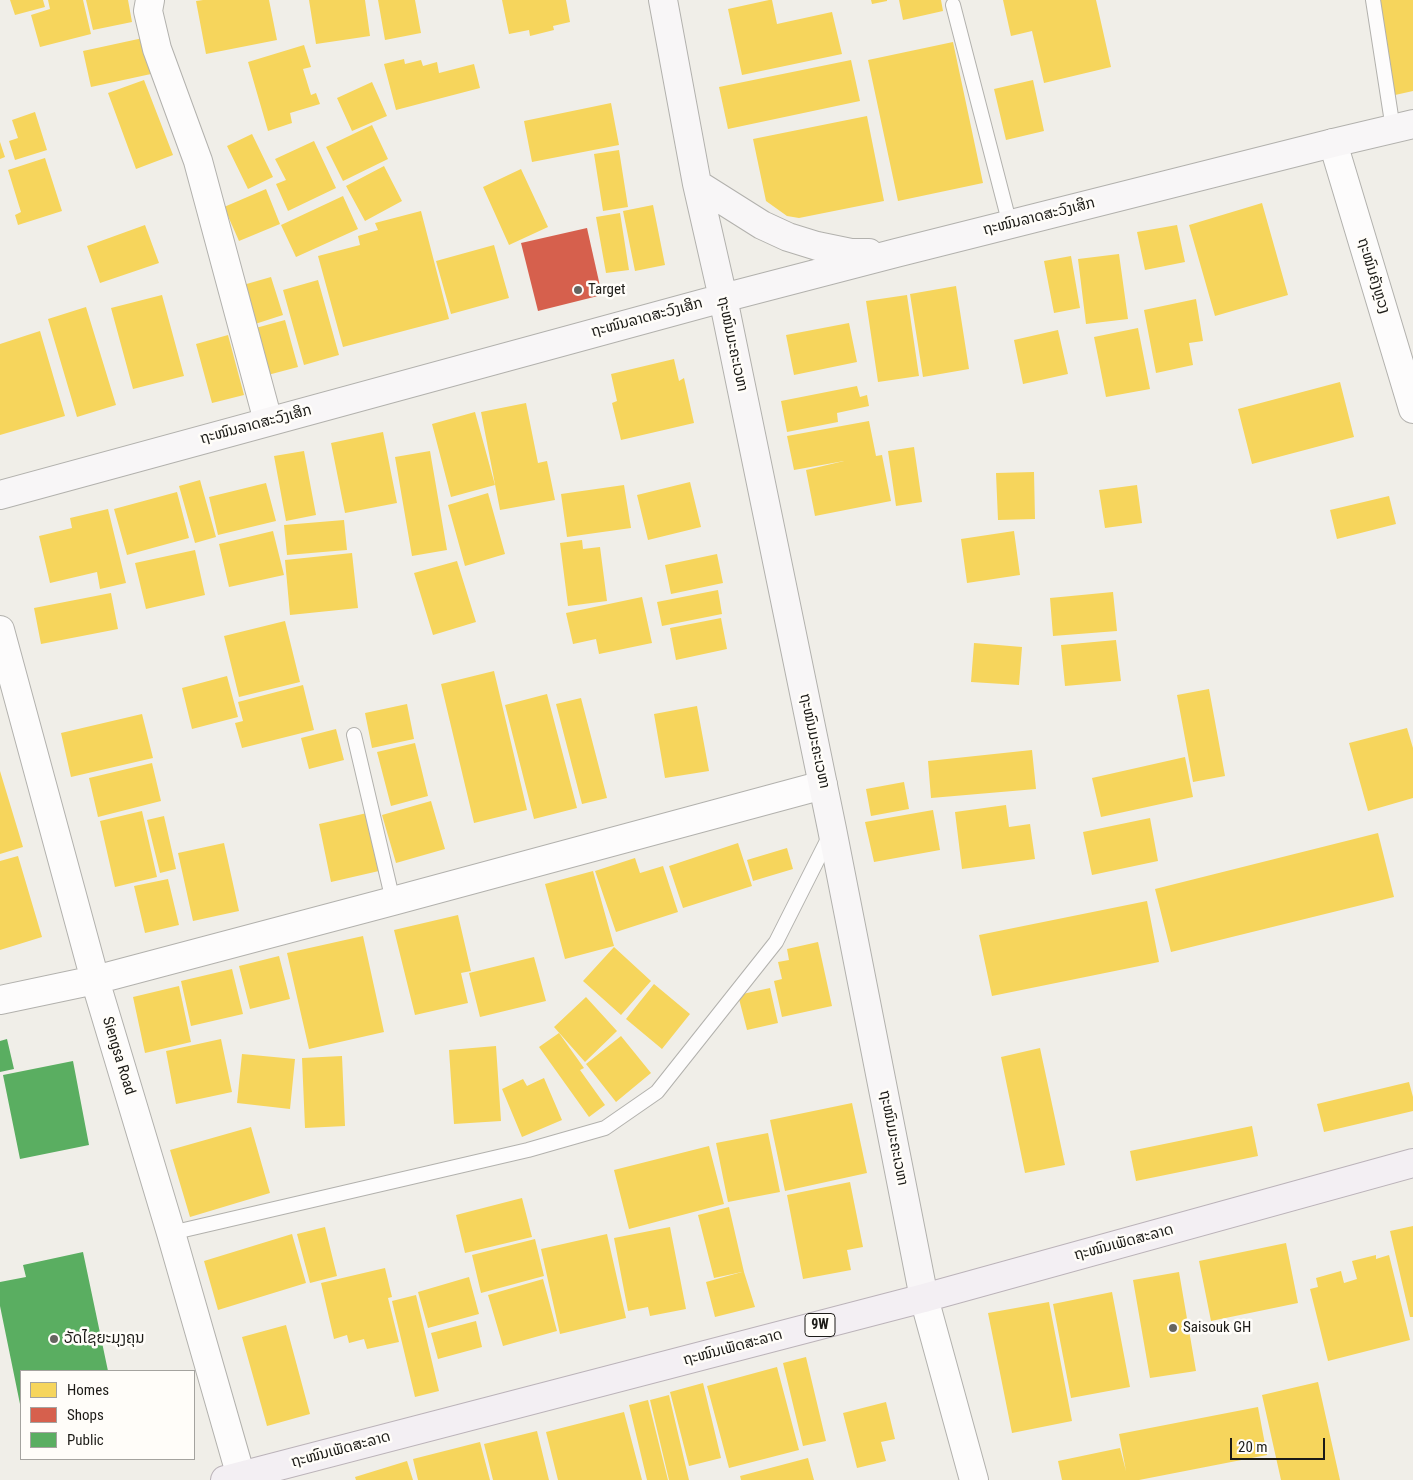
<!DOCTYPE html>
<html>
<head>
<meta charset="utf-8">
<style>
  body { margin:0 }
  #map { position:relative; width:1413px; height:1480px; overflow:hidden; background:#f0eee8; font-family:"Roboto Condensed",sans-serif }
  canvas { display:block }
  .legend { position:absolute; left:20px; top:1370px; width:175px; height:90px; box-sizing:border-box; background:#fffdf9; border:1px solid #a4a39f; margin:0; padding:6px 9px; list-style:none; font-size:15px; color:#1c1b17 }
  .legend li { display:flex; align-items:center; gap:10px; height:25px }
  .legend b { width:25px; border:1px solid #a4a39f }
  .scale { position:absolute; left:1230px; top:1438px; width:95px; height:22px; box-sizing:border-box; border:2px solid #1c1b17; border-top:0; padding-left:6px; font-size:15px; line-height:18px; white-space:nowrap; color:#1c1b17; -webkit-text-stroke:4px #fffdf9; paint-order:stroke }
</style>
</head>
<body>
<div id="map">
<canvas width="1413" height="1480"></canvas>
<ul class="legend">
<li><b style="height:14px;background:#f6d55c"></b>Homes</li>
<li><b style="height:14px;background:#d6604d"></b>Shops</li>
<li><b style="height:14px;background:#5aae61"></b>Public</li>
</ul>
<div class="scale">20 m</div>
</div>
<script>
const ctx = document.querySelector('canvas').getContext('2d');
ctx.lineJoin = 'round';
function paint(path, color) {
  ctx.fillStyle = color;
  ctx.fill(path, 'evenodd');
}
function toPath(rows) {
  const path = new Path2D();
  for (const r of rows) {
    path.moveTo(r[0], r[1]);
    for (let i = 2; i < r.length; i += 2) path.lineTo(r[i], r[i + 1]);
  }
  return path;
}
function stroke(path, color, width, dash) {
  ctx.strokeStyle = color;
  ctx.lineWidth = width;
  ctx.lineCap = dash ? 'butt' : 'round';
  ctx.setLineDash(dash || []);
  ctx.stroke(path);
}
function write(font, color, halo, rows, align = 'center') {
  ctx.font = font + ' "Roboto Condensed","Noto Sans Lao",sans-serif';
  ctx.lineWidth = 5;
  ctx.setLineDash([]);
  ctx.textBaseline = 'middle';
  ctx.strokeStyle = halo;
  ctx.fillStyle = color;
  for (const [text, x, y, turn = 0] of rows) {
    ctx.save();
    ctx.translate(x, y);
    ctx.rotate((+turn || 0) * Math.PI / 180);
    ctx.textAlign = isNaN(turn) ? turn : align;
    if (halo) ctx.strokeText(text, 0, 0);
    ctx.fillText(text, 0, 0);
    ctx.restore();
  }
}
paint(toPath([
  [10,0,43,0,45,7,15,15],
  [48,0,83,0,91,34,40,47,31,15,50,9],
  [86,0,128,0,132,22,93,30],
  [203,0,269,0,277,40,206,54,196,1],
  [309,0,365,0,370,36,316,44],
  [378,0,415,0,421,33,385,40],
  [502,0,566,0,570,22,553,26,554,30,530,36,529,30,509,34],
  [769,0,772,0,777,24,832,12,842,54,742,75,728,9],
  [871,0,887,0,887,1,872,4],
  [899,0,941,0,943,11,903,20],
  [1003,0,1096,0,1111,67,1044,83,1032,31,1011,36],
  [1378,0,1413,0,1413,91,1395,95],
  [143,38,151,74,91,87,83,51],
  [953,42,983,183,898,201,868,60],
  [304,45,311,67,303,69,311,95,316,93,320,104,290,113,292,123,268,131,248,62],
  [404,59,405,64,421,60,423,66,437,62,439,73,474,64,480,88,396,110,384,64],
  [851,60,860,101,728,129,719,87],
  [144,80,173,155,136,169,108,93],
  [1033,80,1044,131,1006,140,994,89],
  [372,82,387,116,352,131,337,98],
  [611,103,619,145,532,162,524,121],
  [35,112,47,150,15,160,9,141,18,138,12,120],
  [867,116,884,201,799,218,787,216,766,201,753,139],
  [372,125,388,159,343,181,326,147],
  [252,134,273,177,248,189,227,146],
  [314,141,336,188,288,211,276,184,286,180,275,159],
  [0,142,5,157,0,159],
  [619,150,628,207,603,211,594,154],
  [45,158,62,211,18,225,15,215,21,212,8,170],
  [384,166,402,201,365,221,346,186],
  [521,169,548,227,509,245,483,187],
  [266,189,280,224,239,241,224,207],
  [343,196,358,229,296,257,281,225],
  [1262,203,1288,295,1215,316,1189,225],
  [653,205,665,265,635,271,623,211],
  [421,211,449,319,343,347,318,256,360,245,358,236,378,230,375,223],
  [620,213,629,270,606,273,596,217],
  [145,225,159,263,100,283,87,246],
  [1177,225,1185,262,1145,270,1137,232],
  [494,245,509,298,451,314,436,261],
  [1119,254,1128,319,1086,324,1078,259],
  [1071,256,1080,308,1054,313,1044,261],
  [271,277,283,315,255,324,243,285],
  [318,280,339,355,304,365,283,290],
  [956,286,969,369,923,377,910,294],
  [162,295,184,376,133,389,111,308],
  [907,295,919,376,878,382,866,301],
  [1196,299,1203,341,1189,343,1193,365,1156,373,1144,310],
  [86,307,116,405,77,417,48,319],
  [285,320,298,367,264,376,252,329],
  [849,323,857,362,794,375,786,335],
  [1138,328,1150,389,1106,397,1094,337],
  [1058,330,1068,374,1023,384,1014,340],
  [40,331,65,416,0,435,0,344],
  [228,335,244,395,212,403,196,344],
  [674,359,679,381,684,378,694,423,621,440,612,403,617,401,611,374],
  [1340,382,1354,437,1252,464,1238,409],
  [857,386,860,397,867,395,869,406,837,413,838,422,787,432,781,401],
  [526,403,538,463,547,461,555,500,500,510,481,412],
  [475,412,495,485,451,497,432,424],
  [869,421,876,456,882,455,891,501,815,516,806,470,844,461,794,470,787,436],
  [383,432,397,503,345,513,331,443],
  [914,447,922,502,896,506,888,451],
  [304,451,316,515,286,521,274,456],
  [430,451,447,550,412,556,395,457],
  [1034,472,1035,519,998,520,996,473],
  [200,480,216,537,195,543,179,486],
  [690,482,701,527,648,540,637,495],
  [266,483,276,521,218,535,209,497],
  [624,485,631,528,567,537,561,494],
  [1137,485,1142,523,1105,528,1099,490],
  [177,492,189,538,127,555,114,509],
  [488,493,505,554,465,566,448,505],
  [1389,496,1396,524,1337,539,1330,510],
  [108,509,126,583,100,589,97,572,50,583,39,536,72,528,70,518],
  [344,520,347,550,287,555,284,525],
  [273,531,284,575,229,587,219,544],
  [1014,531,1020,575,967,583,961,539],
  [582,540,583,549,600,547,607,601,568,606,560,543],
  [195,550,205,595,146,609,135,563],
  [352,553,358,608,290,615,285,560],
  [717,554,723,583,671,594,665,565],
  [457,561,476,622,433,635,414,573],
  [718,590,722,614,662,626,657,602],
  [1113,592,1117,631,1053,636,1050,598],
  [111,593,118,629,41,644,34,608],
  [642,597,652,643,599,654,596,639,573,644,566,613],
  [721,618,727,649,676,660,670,628],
  [285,621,300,682,239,697,224,636],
  [1116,640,1121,681,1065,686,1061,645],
  [974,643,1022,647,1019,685,971,682],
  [494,671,527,810,474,823,441,684],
  [227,676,238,717,192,729,182,688],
  [303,685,314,730,242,748,235,723,243,721,238,702],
  [1209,689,1225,776,1193,782,1177,695],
  [547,694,577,808,534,819,505,705],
  [581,698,607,798,582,804,556,704],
  [407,704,414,739,372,748,365,713],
  [697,706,709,771,665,778,654,714],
  [142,714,153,758,71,777,61,733],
  [1407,728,1413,748,1413,798,1368,811,1349,743],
  [336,729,344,760,309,769,301,738],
  [415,743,428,796,391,806,377,752],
  [1032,750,1036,789,931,798,928,761],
  [1185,757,1193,797,1101,817,1092,778],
  [152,763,161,801,98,817,89,778],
  [0,771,23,847,0,854],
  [904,782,909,809,871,816,866,789],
  [431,801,445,849,396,863,382,815],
  [1006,805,1009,827,1030,824,1035,859,962,869,955,812],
  [933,810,940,850,874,862,865,822],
  [142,811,157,877,115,887,100,821],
  [367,813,379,871,331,882,319,824],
  [164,816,176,869,160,873,147,820],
  [1150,818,1158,861,1092,875,1083,832],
  [1378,833,1394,897,1171,952,1155,889],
  [224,843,239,911,193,921,178,853],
  [738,843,752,886,683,908,669,866],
  [787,848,793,869,753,881,747,860],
  [18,856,42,937,0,950,0,861],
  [635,858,640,873,663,866,678,912,616,932,595,871],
  [593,871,614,946,565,959,545,884],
  [168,879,179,925,145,933,134,886],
  [1147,901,1159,962,992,996,979,935],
  [458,915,471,971,461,973,468,1003,415,1015,394,930],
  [363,936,384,1032,309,1049,287,953],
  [818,942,832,1006,782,1017,774,981,782,979,778,962,789,960,787,949],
  [614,947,651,981,621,1015,583,981],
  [279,956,290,999,250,1009,239,966],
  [534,957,546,1001,480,1017,469,973],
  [232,969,243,1014,191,1026,181,981],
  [654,984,690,1014,662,1049,626,1019],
  [179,986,191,1042,145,1053,133,997],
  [770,988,778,1023,747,1030,738,995],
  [586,997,617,1031,585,1062,554,1027],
  [559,1033,584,1068,580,1070,605,1105,589,1117,539,1047],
  [621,1036,651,1073,616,1102,586,1064],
  [221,1039,232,1092,176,1104,166,1051],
  [496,1046,501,1121,454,1124,449,1050],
  [1040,1048,1065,1165,1025,1173,1001,1057],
  [242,1054,295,1059,290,1109,237,1103],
  [342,1056,345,1126,305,1128,302,1058],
  [544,1078,562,1120,522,1137,502,1089,523,1079,527,1086],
  [1409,1082,1413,1097,1413,1111,1324,1132,1317,1104],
  [852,1103,867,1173,785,1191,770,1120],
  [1252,1126,1258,1156,1136,1181,1130,1151],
  [251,1127,270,1193,190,1217,170,1150],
  [768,1133,780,1192,728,1202,716,1143],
  [709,1146,724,1204,629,1229,614,1170],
  [850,1182,863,1247,847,1250,851,1270,803,1279,787,1195],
  [522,1198,532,1237,465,1253,456,1215],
  [729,1207,744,1272,755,1307,715,1317,706,1282,742,1272,714,1278,698,1215],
  [1413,1226,1413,1317,1410,1317,1390,1231],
  [325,1227,337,1276,310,1283,297,1234],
  [670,1227,686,1309,650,1316,648,1307,628,1311,614,1238],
  [292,1234,306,1283,218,1310,204,1261],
  [607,1234,626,1318,560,1334,541,1249],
  [535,1239,544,1276,481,1293,472,1255],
  [1286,1243,1298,1303,1211,1321,1199,1261],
  [1376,1255,1376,1259,1389,1255,1410,1340,1328,1361,1310,1289,1318,1287,1316,1278,1341,1271,1344,1283,1357,1279,1352,1261],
  [385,1268,392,1297,388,1298,399,1342,367,1349,364,1339,349,1343,347,1335,334,1339,321,1283],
  [1179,1272,1196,1371,1150,1378,1133,1280],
  [469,1277,479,1314,428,1328,418,1292],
  [543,1279,557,1331,503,1346,488,1295],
  [1112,1292,1130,1387,1071,1398,1053,1304],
  [416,1295,439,1391,415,1397,392,1301],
  [1049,1302,1072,1421,1012,1433,988,1313],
  [476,1321,482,1347,438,1359,431,1333],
  [286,1325,310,1414,267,1426,242,1337],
  [806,1357,826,1441,803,1446,783,1363],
  [777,1367,799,1450,729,1468,707,1386],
  [1318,1382,1340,1480,1281,1480,1262,1395],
  [703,1383,721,1458,689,1466,670,1392],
  [669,1395,689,1480,669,1480,650,1400],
  [648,1400,668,1480,647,1480,629,1405],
  [886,1402,895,1439,881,1442,886,1461,857,1468,843,1413],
  [1258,1407,1267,1455,1139,1480,1062,1480,1058,1461,1120,1448,1126,1471,1119,1434],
  [624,1412,642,1480,558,1480,546,1432],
  [537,1431,549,1480,493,1480,484,1444],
  [480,1442,490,1480,418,1480,413,1459],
  [808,1458,814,1480,741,1480,740,1476],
  [407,1461,413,1480,356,1480,355,1477]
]), '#f6d55c');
paint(toPath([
  [587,228,602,295,538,311,521,243]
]), '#d6604d');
paint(toPath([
  [7,1039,14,1069,0,1072,0,1041],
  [73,1061,89,1145,20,1159,3,1075],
  [83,1252,108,1371,21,1371,20,1404,0,1306,0,1282,26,1277,23,1265]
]), '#5aae61');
const lane = toPath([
  [1373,0,1393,129],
  [953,5,1010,225],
  [354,735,393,901],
  [171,1233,528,1150,605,1128,657,1092,776,942,830,835]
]);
const street = toPath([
  [150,0,148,11,157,49,198,161,268,421],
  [1333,143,1413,409],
  [0,630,95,980,171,1233,242,1480],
  [0,1000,95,980,393,901,823,785],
  [924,1298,974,1480]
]);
const secondary = toPath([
  [663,0,697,184,723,298,832,829,924,1298],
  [697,184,762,225,788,237,817,246,851,253,869,253],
  [0,495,723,298,896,253,1333,143,1413,124]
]);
const primary = toPath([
  [225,1480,924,1298,1413,1163]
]);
stroke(lane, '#b2b1ad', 16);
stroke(street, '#b2b1ad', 30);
stroke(secondary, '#b2b1ad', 30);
stroke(primary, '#bbb3b9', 30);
stroke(lane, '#fdfcfc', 14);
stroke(street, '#fdfcfc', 28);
stroke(secondary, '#f8f6f7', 28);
stroke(primary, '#f3eff3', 28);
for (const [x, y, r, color] of [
  [578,290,5,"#666560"],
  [1173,1328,5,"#666560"],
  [54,1339,5,"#666560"]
]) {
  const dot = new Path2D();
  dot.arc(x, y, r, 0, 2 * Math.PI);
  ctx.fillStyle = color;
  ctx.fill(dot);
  stroke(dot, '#fffdf9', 2);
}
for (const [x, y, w] of [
  [820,1325,30]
]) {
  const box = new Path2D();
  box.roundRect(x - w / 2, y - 11.5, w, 23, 4);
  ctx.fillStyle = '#fffdf9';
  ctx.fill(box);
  stroke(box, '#1c1b17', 1);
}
write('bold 14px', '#1c1b17', null, [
  ["9W",820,1325]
]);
write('15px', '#1c1b17', '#fffdf9', [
  ["ຖະໜົນລາດສະວົງເສິກ",1039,217,-14],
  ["ຖະໜົນຄັງຫຼວງ",1373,276,73],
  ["ຖະໜົນລາດສະວົງເສິກ",647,318,-15],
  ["ຖະໜົນມະຄະເວຫາ",732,344,78],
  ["ຖະໜົນລາດສະວົງເສິກ",256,425,-15],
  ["ຖະໜົນມະຄະເວຫາ",814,741,78],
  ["Siengsa Road",118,1056,73],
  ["ຖະໜົນມະຄະເວຫາ",893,1138,79],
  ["ຖະໜົນເພັດສະລາດ",1124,1243,-15],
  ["ຖະໜົນເພັດສະລາດ",733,1348,-15],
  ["ຖະໜົນເພັດສະລາດ",341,1450,-15]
]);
write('15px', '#1c1b17', '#fffdf9', [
  ["Target",588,290],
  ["Saisouk GH",1183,1328],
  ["ວັດໄຊຍະມຸງຄຸນ",64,1339]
], 'left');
</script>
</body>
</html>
